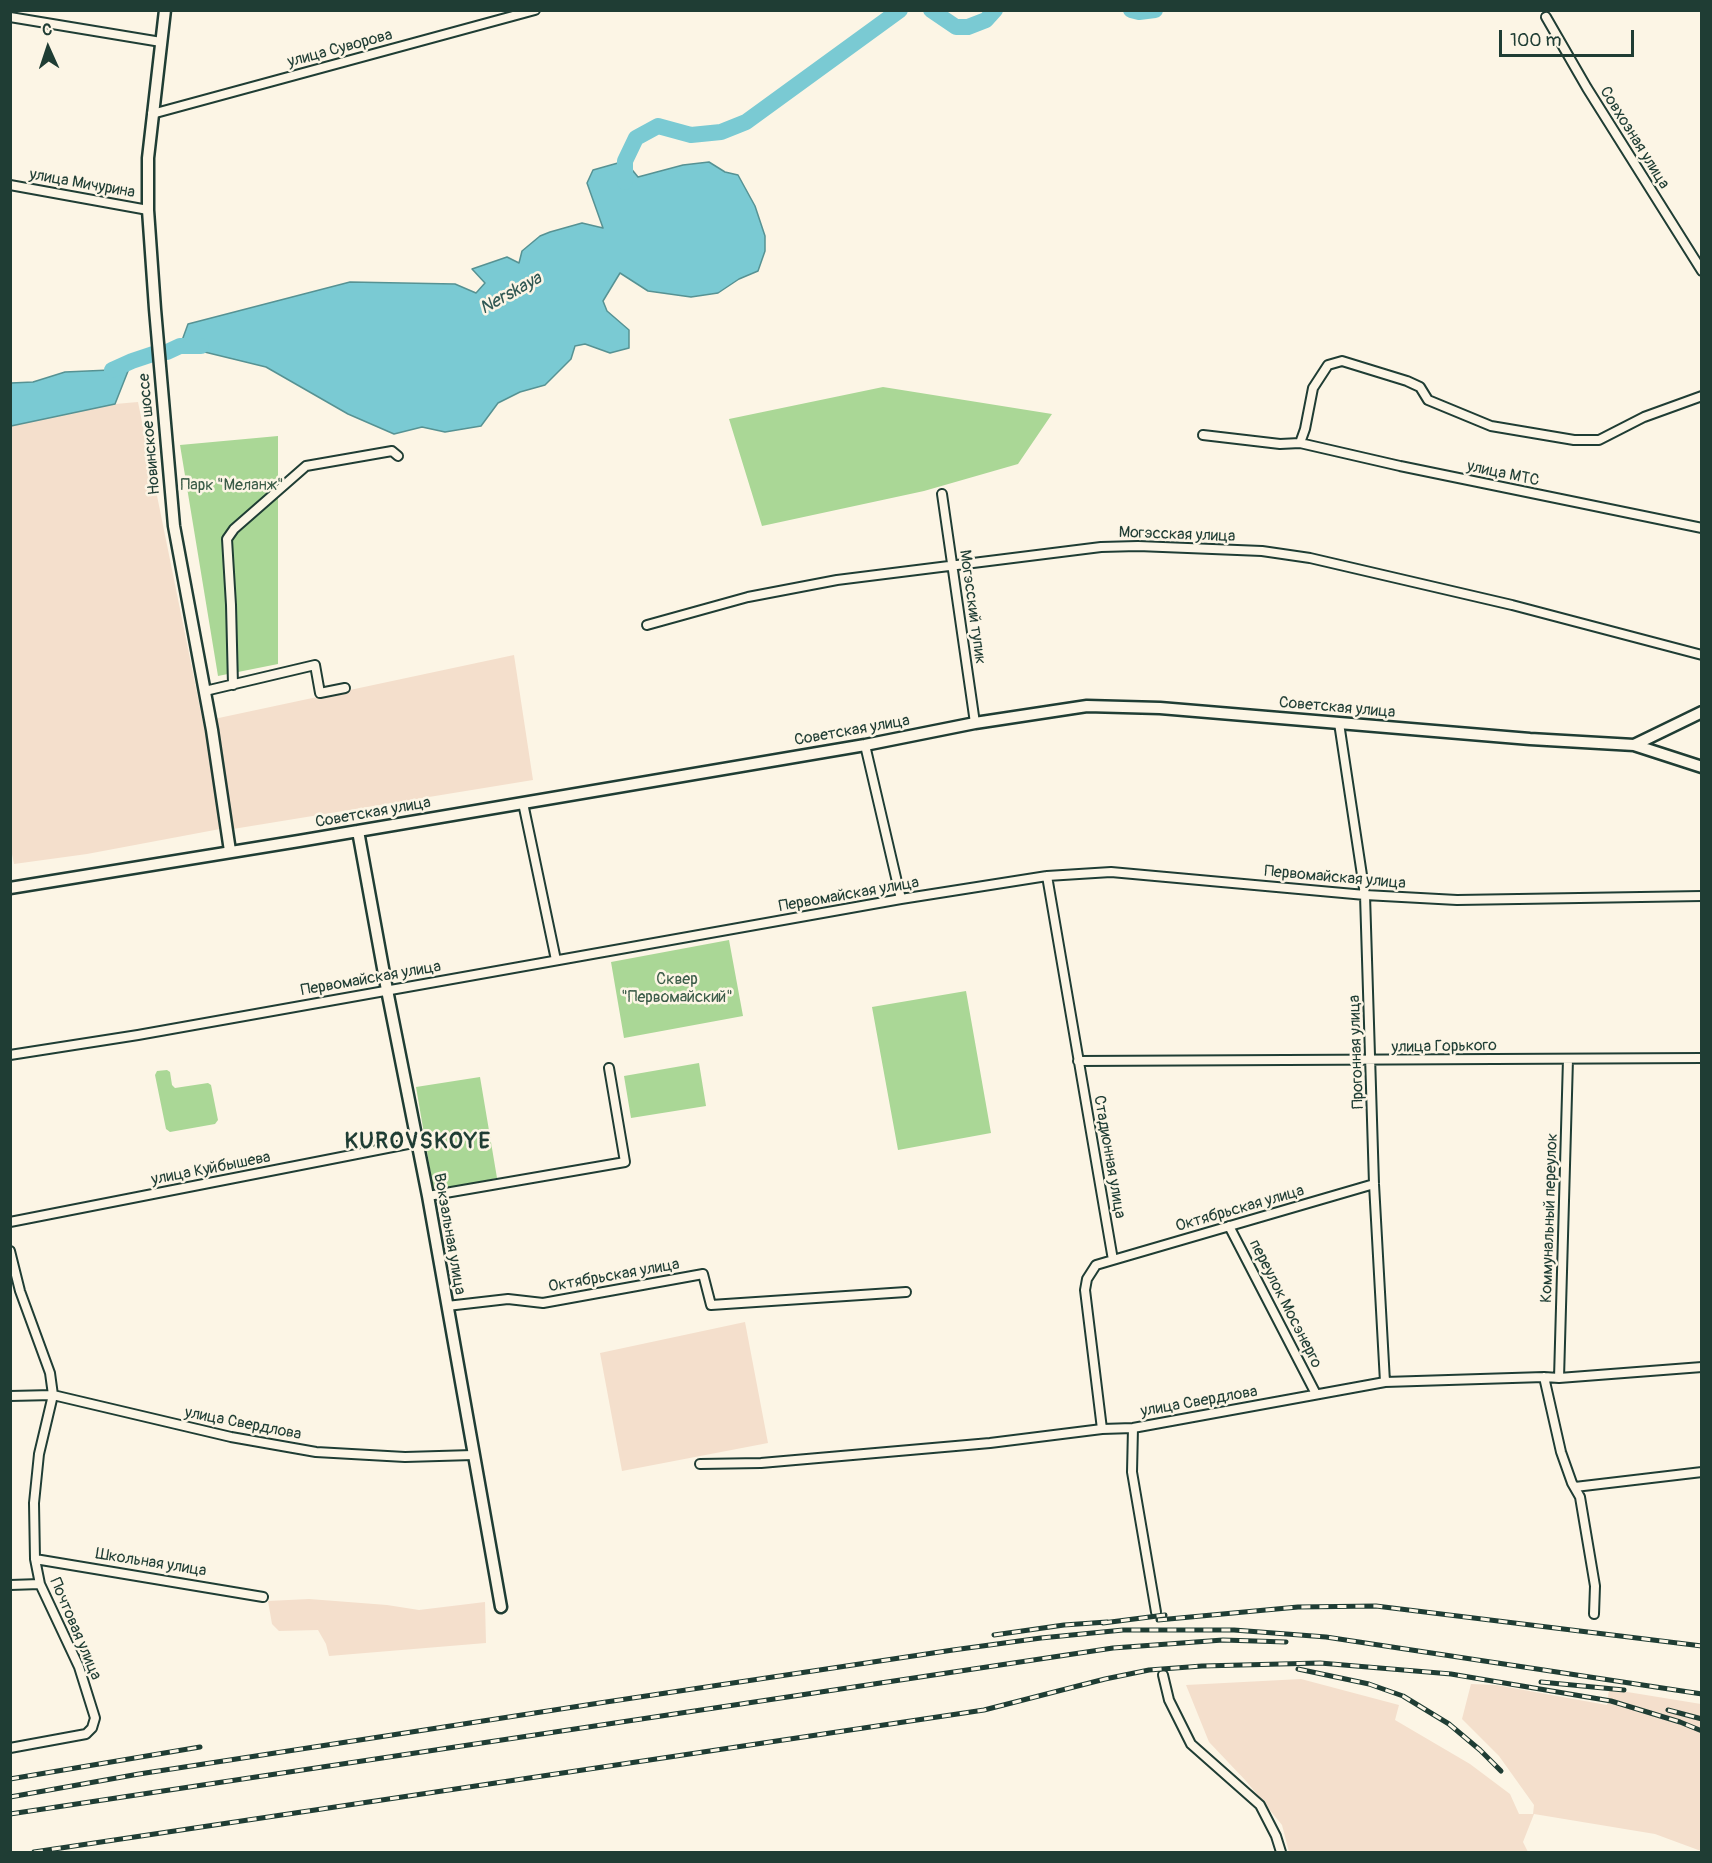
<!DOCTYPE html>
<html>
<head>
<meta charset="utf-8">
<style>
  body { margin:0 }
  #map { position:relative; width:1712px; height:1863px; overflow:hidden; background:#fcf5e5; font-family:Pangolin,sans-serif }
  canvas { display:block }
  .frame { position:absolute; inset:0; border:12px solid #1f3d34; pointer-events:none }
  .north { position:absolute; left:18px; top:18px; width:60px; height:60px; -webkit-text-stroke:4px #fcf5e5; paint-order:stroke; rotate:357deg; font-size:16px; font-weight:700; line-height:24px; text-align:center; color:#1f3d34 }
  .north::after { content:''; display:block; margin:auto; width:21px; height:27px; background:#1f3d34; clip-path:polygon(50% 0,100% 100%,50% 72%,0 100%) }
  .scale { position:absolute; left:1499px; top:30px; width:135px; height:27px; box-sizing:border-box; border:3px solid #1f3d34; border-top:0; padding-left:8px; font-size:18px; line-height:21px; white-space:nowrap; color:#1f3d34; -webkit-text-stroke:4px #fcf5e5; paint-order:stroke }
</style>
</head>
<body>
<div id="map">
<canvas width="1712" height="1863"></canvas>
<div class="frame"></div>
<div class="north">С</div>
<div class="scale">100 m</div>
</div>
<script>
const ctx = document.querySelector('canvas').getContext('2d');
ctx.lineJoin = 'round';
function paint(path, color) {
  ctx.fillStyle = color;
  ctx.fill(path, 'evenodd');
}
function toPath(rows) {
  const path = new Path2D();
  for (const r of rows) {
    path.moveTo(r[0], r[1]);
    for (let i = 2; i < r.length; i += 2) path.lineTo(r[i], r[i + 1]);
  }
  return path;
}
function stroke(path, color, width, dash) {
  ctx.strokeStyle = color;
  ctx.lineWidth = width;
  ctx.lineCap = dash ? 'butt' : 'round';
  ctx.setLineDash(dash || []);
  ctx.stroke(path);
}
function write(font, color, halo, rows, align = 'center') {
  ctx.font = font + ' Pangolin,sans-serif';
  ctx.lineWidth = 5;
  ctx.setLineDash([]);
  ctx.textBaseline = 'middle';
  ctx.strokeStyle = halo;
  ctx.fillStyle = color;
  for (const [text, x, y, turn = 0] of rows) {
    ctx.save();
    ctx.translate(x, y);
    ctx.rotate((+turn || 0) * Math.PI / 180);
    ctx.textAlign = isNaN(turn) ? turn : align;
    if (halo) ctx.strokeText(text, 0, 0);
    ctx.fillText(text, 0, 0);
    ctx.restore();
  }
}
paint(toPath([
  [138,402,208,747,220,829,87,854,14,864,10,844,10,426,115,404],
  [514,655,533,780,233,829,214,719],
  [745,1322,768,1443,622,1471,600,1353],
  [309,1599,387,1605,419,1610,485,1602,486,1643,329,1656,326,1644,318,1630,279,1631,272,1624,268,1601],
  [1301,1679,1399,1705,1395,1720,1470,1764,1510,1794,1519,1814,1533,1814,1534,1805,1499,1756,1462,1719,1471,1684,1496,1685,1607,1705,1609,1689,1701,1704,1701,1851,1655,1834,1534,1814,1523,1842,1528,1852,1289,1852,1282,1825,1246,1781,1209,1742,1186,1685]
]), '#f4dfcc');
paint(toPath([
  [883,387,1052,414,1018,464,924,491,762,526,729,419],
  [278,436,278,664,218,676,180,445],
  [729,940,743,1016,624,1038,611,962],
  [966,991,991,1133,898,1150,872,1007],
  [699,1063,706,1106,631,1118,624,1076],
  [167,1070,170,1072,172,1085,175,1088,208,1083,211,1085,218,1120,215,1124,170,1132,166,1129,155,1075,157,1071],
  [480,1077,497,1178,434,1192,416,1087]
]), '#aad796');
const water = toPath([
  [625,161,638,177,683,165,709,162,725,172,738,175,755,206,765,236,765,251,758,271,739,279,718,293,691,297,648,291,620,273,603,301,607,311,629,330,629,348,610,353,585,344,575,346,571,359,545,385,520,392,498,403,481,426,445,432,422,427,394,434,348,414,266,367,180,346,188,324,350,282,455,284,476,293,485,283,472,269,507,257,519,263,522,251,540,236,550,232,582,223,603,228,587,183,593,170,625,161],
  [132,361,115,404,11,426,11,383,33,382,65,372,110,370,132,361]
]);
paint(water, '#7acad3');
stroke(water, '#569293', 1.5);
stroke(toPath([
  [931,10,956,27,968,27,986,20,995,10],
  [1131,10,1139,12,1155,10],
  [625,182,625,161,636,138,658,126,691,135,721,132,746,122,900,10],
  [112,370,132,361,159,352,167,352,180,346,201,346]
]), '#7acad3', 16);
const street = toPath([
  [10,17,161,42],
  [1546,17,1587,88,1702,271],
  [152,114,535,10],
  [10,185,148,210],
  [1203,435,1280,444,1300,443,1305,429,1313,388,1328,365,1342,361,1407,381,1420,387,1428,400,1491,426,1574,440,1599,440,1644,417,1702,396],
  [1300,443,1400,466,1702,528],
  [942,494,975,723],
  [647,625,748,597,837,580,1101,547,1138,546,1262,551,1310,558,1512,605,1702,655],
  [233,685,231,605,227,539,234,529,306,466,392,451,398,456],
  [205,691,315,665,320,693,345,688],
  [1339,723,1365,895,1374,1184,1385,1382],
  [865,745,901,899],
  [523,803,556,960],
  [1047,876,1113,1260,1096,1265,1087,1279,1085,1290,1102,1429],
  [10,1055,138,1035,901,899,1047,876,1111,872,1365,895,1457,900,1702,896],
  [1078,1061,1702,1058],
  [428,1196,625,1162,609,1068],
  [10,1222,418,1142],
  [1229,1226,1316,1394],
  [10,1251,20,1291,50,1373,53,1395,39,1454,34,1503,35,1559,40,1584,79,1667,95,1718,92,1728,86,1734,10,1748],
  [1113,1260,1374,1184],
  [447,1306,508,1299,543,1303,703,1274,711,1305,906,1292],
  [1544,1377,1561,1452,1572,1483,1580,1497,1595,1586,1594,1614],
  [1559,1378,1568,1059],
  [10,1396,53,1395,231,1437,316,1452,405,1457,473,1455],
  [1133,1428,1132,1472,1156,1612],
  [700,1464,761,1463,990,1443,1102,1429,1133,1428,1385,1382,1544,1377,1559,1378,1702,1367],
  [1575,1487,1702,1472],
  [35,1559,263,1597],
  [10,1585,40,1584],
  [1163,1675,1169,1700,1191,1744,1260,1805,1276,1836,1281,1852]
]);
const secondary = toPath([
  [165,10,148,158,148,210,155,309,174,526,212,730,230,851],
  [1634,745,1702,712],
  [358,831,387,990,428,1196,501,1607],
  [10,888,299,841,865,745,975,723,1087,706,1160,708,1530,739,1634,745,1702,767]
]);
stroke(street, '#1f3d34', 12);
stroke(secondary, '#1f3d34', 15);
stroke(street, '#fcf5e5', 8);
stroke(secondary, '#fcf5e5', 10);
const rail = toPath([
  [1158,1620,1298,1607,1376,1606,1702,1646],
  [1103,1623,1165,1615],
  [994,1635,1064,1625,1107,1622],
  [1298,1669,1369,1684,1403,1696,1449,1724,1480,1750,1501,1771],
  [1541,1682,1624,1690],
  [1668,1710,1702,1719],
  [10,1779,200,1747],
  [10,1797,139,1774,606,1702,953,1650,1041,1638,1123,1630,1234,1630,1326,1637,1702,1694],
  [10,1814,1113,1648,1223,1640,1286,1642],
  [34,1852,984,1710,1105,1679,1149,1670,1202,1666,1320,1663,1451,1674,1611,1701,1680,1722,1702,1731]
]);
stroke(rail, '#1f3d34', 5);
stroke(rail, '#fcf5e5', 3, [9]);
write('16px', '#1f3d34', '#fcf5e5', [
  ["улица Суворова",340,49,-15],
  ["Совхозная улица",1634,138,58],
  ["улица Мичурина",82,184,10],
  ["Новинское шоссе",150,434,-95],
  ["улица МТС",1503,474,12],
  ["Могэсская улица",1177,535,2],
  ["Могэсский тупик",972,607,82],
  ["Советская улица",1337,708,5],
  ["Советская улица",852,731,-10],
  ["Советская улица",373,813,-10],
  ["Первомайская улица",1335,878,5],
  ["Первомайская улица",849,895,-10],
  ["Первомайская улица",371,979,-10],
  ["улица Горького",1444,1047,-1],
  ["Прогонная улица",1357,1052,-92],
  ["Стадионная улица",1109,1157,80],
  ["улица Куйбышева",211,1169,-11],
  ["Октябрьская улица",1240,1209,-16],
  ["Коммунальный переулок",1550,1218,-88],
  ["Вокзальная улица",449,1234,80],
  ["Октябрьская улица",614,1276,-10],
  ["переулок Мосэнерго",1285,1304,63],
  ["улица Свердлова",1199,1402,-10],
  ["улица Свердлова",243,1424,11],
  ["Школьная улица",151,1563,9],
  ["Почтовая улица",75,1629,67]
]);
write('16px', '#3b5c48', '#fcf5e5', [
  ["Парк \"Меланж\"",232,486],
  ["Сквер",677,980],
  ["\"Первомайский\"",677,998]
]);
write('italic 18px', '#315954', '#fcf5e5', [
  ["Nerskaya",511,294,-29]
]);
ctx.letterSpacing = '1.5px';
write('bold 22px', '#1f3d34', '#fcf5e5', [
  ["KUROVSKOYE",418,1142]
]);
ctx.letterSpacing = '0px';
</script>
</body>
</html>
